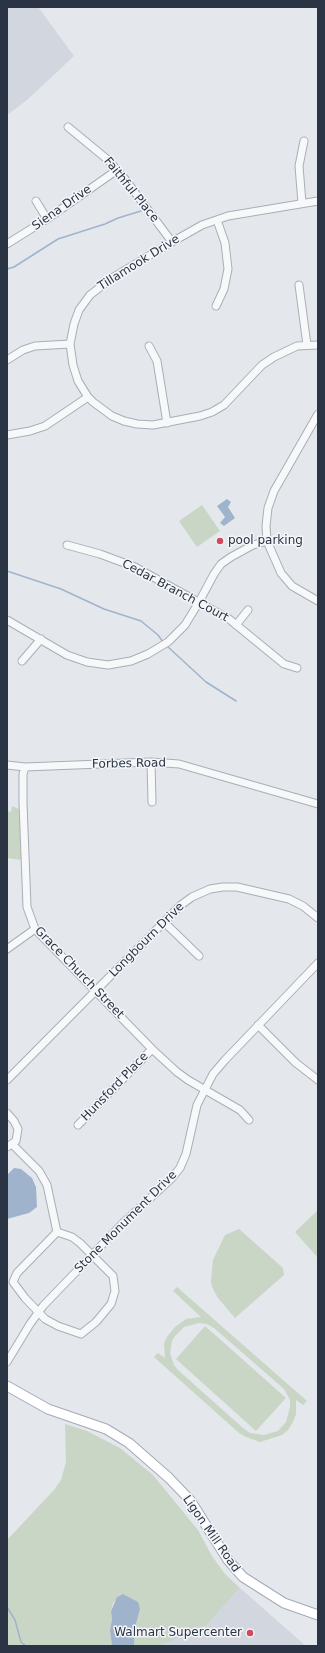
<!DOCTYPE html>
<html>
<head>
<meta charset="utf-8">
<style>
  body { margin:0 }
  #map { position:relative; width:325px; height:1653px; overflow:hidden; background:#e4e7ec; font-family:"DejaVu Sans",sans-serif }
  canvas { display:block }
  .frame { position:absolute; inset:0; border:8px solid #2b3445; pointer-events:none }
</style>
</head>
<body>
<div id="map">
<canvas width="325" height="1653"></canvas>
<div class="frame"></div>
</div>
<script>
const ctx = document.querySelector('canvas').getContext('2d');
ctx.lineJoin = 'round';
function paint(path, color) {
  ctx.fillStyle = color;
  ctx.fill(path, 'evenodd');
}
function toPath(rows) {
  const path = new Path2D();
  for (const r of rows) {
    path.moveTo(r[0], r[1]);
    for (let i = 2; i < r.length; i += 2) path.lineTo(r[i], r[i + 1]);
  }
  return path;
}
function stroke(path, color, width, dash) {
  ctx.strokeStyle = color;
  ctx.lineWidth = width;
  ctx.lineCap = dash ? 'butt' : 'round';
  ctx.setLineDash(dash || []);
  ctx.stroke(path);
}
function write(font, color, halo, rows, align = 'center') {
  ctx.font = font + ' "DejaVu Sans",sans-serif';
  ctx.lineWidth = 3;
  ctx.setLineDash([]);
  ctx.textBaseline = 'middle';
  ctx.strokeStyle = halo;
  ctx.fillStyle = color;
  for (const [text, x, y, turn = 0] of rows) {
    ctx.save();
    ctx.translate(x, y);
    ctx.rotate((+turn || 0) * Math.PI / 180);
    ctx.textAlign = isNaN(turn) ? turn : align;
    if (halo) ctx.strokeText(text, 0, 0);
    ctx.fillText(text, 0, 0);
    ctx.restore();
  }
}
paint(toPath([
  [7,7,38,7,74,56,27,100,7,115],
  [240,1588,306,1646,160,1646,207,1625]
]), '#d2d6de');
paint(toPath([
  [202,505,220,531,197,547,179,521],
  [12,806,19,809,20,813,21,860,7,858,7,811,11,812],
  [318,1210,318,1258,295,1232],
  [239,1229,283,1268,284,1275,235,1318,218,1298,212,1287,211,1281,213,1260,225,1235],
  [177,1287,307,1401,303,1405,296,1400,296,1414,293,1422,288,1430,282,1435,260,1442,246,1437,239,1433,154,1357,158,1353,165,1358,164,1343,167,1337,175,1327,186,1319,201,1317,173,1291],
  [199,1323,207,1324,214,1328,284,1389,290,1400,290,1407,286,1422,278,1431,264,1435,250,1433,243,1428,178,1370,174,1365,170,1353,172,1341,175,1336,184,1327],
  [205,1326,286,1398,256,1431,176,1359],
  [65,1424,87,1431,120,1448,153,1475,198,1530,212,1556,225,1574,240,1588,207,1625,160,1646,134,1646,135,1628,140,1609,120,1595,113,1603,111,1611,112,1619,110,1630,112,1646,7,1646,7,1540,54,1490,61,1480,66,1462]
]), '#c9d6c5');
paint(toPath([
  [227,499,231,502,228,507,235,518,224,526,220,523,225,517,217,506],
  [14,1168,21,1169,32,1178,36,1187,37,1207,29,1213,7,1219,7,1175],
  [123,1594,138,1602,139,1605,140,1609,135,1628,134,1646,112,1646,110,1630,112,1619,111,1611,117,1597]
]), '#9fb4cc');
stroke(toPath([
  [7,269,14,267,58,239,105,224,118,218,141,211],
  [7,571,61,589,104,609,141,621,158,635,163,642],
  [167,646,206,682,236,701],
  [7,1607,15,1620,21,1642,26,1646]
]), '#9fb4cc', 1.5);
const minor = toPath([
  [68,127,108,160,125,179,172,242],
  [36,201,47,219],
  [318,201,228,216,202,225,172,242,112,278,90,295,79,310,74,324,70,344,73,365,78,381,88,397,93,402,112,416,124,421,137,424,153,425,200,416,212,412,224,405,262,365,274,357,297,346,318,345],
  [302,203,299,166,304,141],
  [7,244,47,219,117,170],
  [299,285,307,345],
  [216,306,224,289,228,269,225,243,217,220],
  [149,346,157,361,167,423],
  [7,360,23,350,35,346,70,344],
  [318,414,274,491,268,508,266,526,267,541,281,573,292,586,318,601],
  [7,435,30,431,45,426,88,397],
  [67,545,100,554,135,567,229,619,284,664,297,668],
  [7,620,67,655,87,662,108,665,131,661,148,654,168,642,185,625,199,602,214,574,221,564,231,557,253,545,267,541],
  [236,625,248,610],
  [22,661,41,639],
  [151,762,152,802],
  [7,765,25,767,151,762,179,764,318,804],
  [25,767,23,774,23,803,27,907,35,929,152,1049,177,1072,188,1080,240,1110,249,1120],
  [164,922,199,956],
  [7,949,35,929],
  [258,1025,296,1063,318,1080],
  [7,1080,164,922,181,905,192,897,210,889,223,887,237,887,289,899,303,906,318,918],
  [7,1113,14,1121,18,1129,16,1141,7,1147],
  [78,1125,152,1049],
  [12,1144,39,1171,47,1185,57,1232,72,1237,80,1243,113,1276,115,1291,111,1304,96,1322,81,1334,58,1326,45,1319,25,1298,13,1282,17,1273,57,1232],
  [7,1362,30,1324,43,1306,123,1223,171,1179,180,1168,186,1154,197,1105,213,1074,225,1060,318,963]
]);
const major = toPath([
  [7,1386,48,1409,106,1429,129,1443,169,1478,190,1500,228,1560,243,1577,284,1603,318,1615]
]);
stroke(minor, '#a9aeb7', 9);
stroke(major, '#a3abb8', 11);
stroke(minor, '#f7f8fa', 7);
stroke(major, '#fff', 9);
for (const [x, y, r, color] of [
  [220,541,4,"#d1495b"],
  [250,1633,4,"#d1495b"]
]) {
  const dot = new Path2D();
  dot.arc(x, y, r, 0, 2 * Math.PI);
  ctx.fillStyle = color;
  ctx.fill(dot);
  stroke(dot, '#f4f6f9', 1.5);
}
write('12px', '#2b3445', '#f4f6f9', [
  ["Faithful Place",131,190,51],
  ["Siena Drive",62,208,-35],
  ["Tillamook Drive",139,263,-32],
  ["Cedar Branch Court",175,591,28],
  ["Forbes Road",129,764,-1],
  ["Longbourn Drive",147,940,-45],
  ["Grace Church Street",79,973,46],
  ["Hunsford Place",115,1087,-46],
  ["Stone Monument Drive",126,1222,-45],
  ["Ligon Mill Road",211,1534,55]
]);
write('12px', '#2b3445', '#f4f6f9', [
  ["pool parking",228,541],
  ["Walmart Supercenter",242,1633,"right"]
], 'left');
</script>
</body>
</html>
